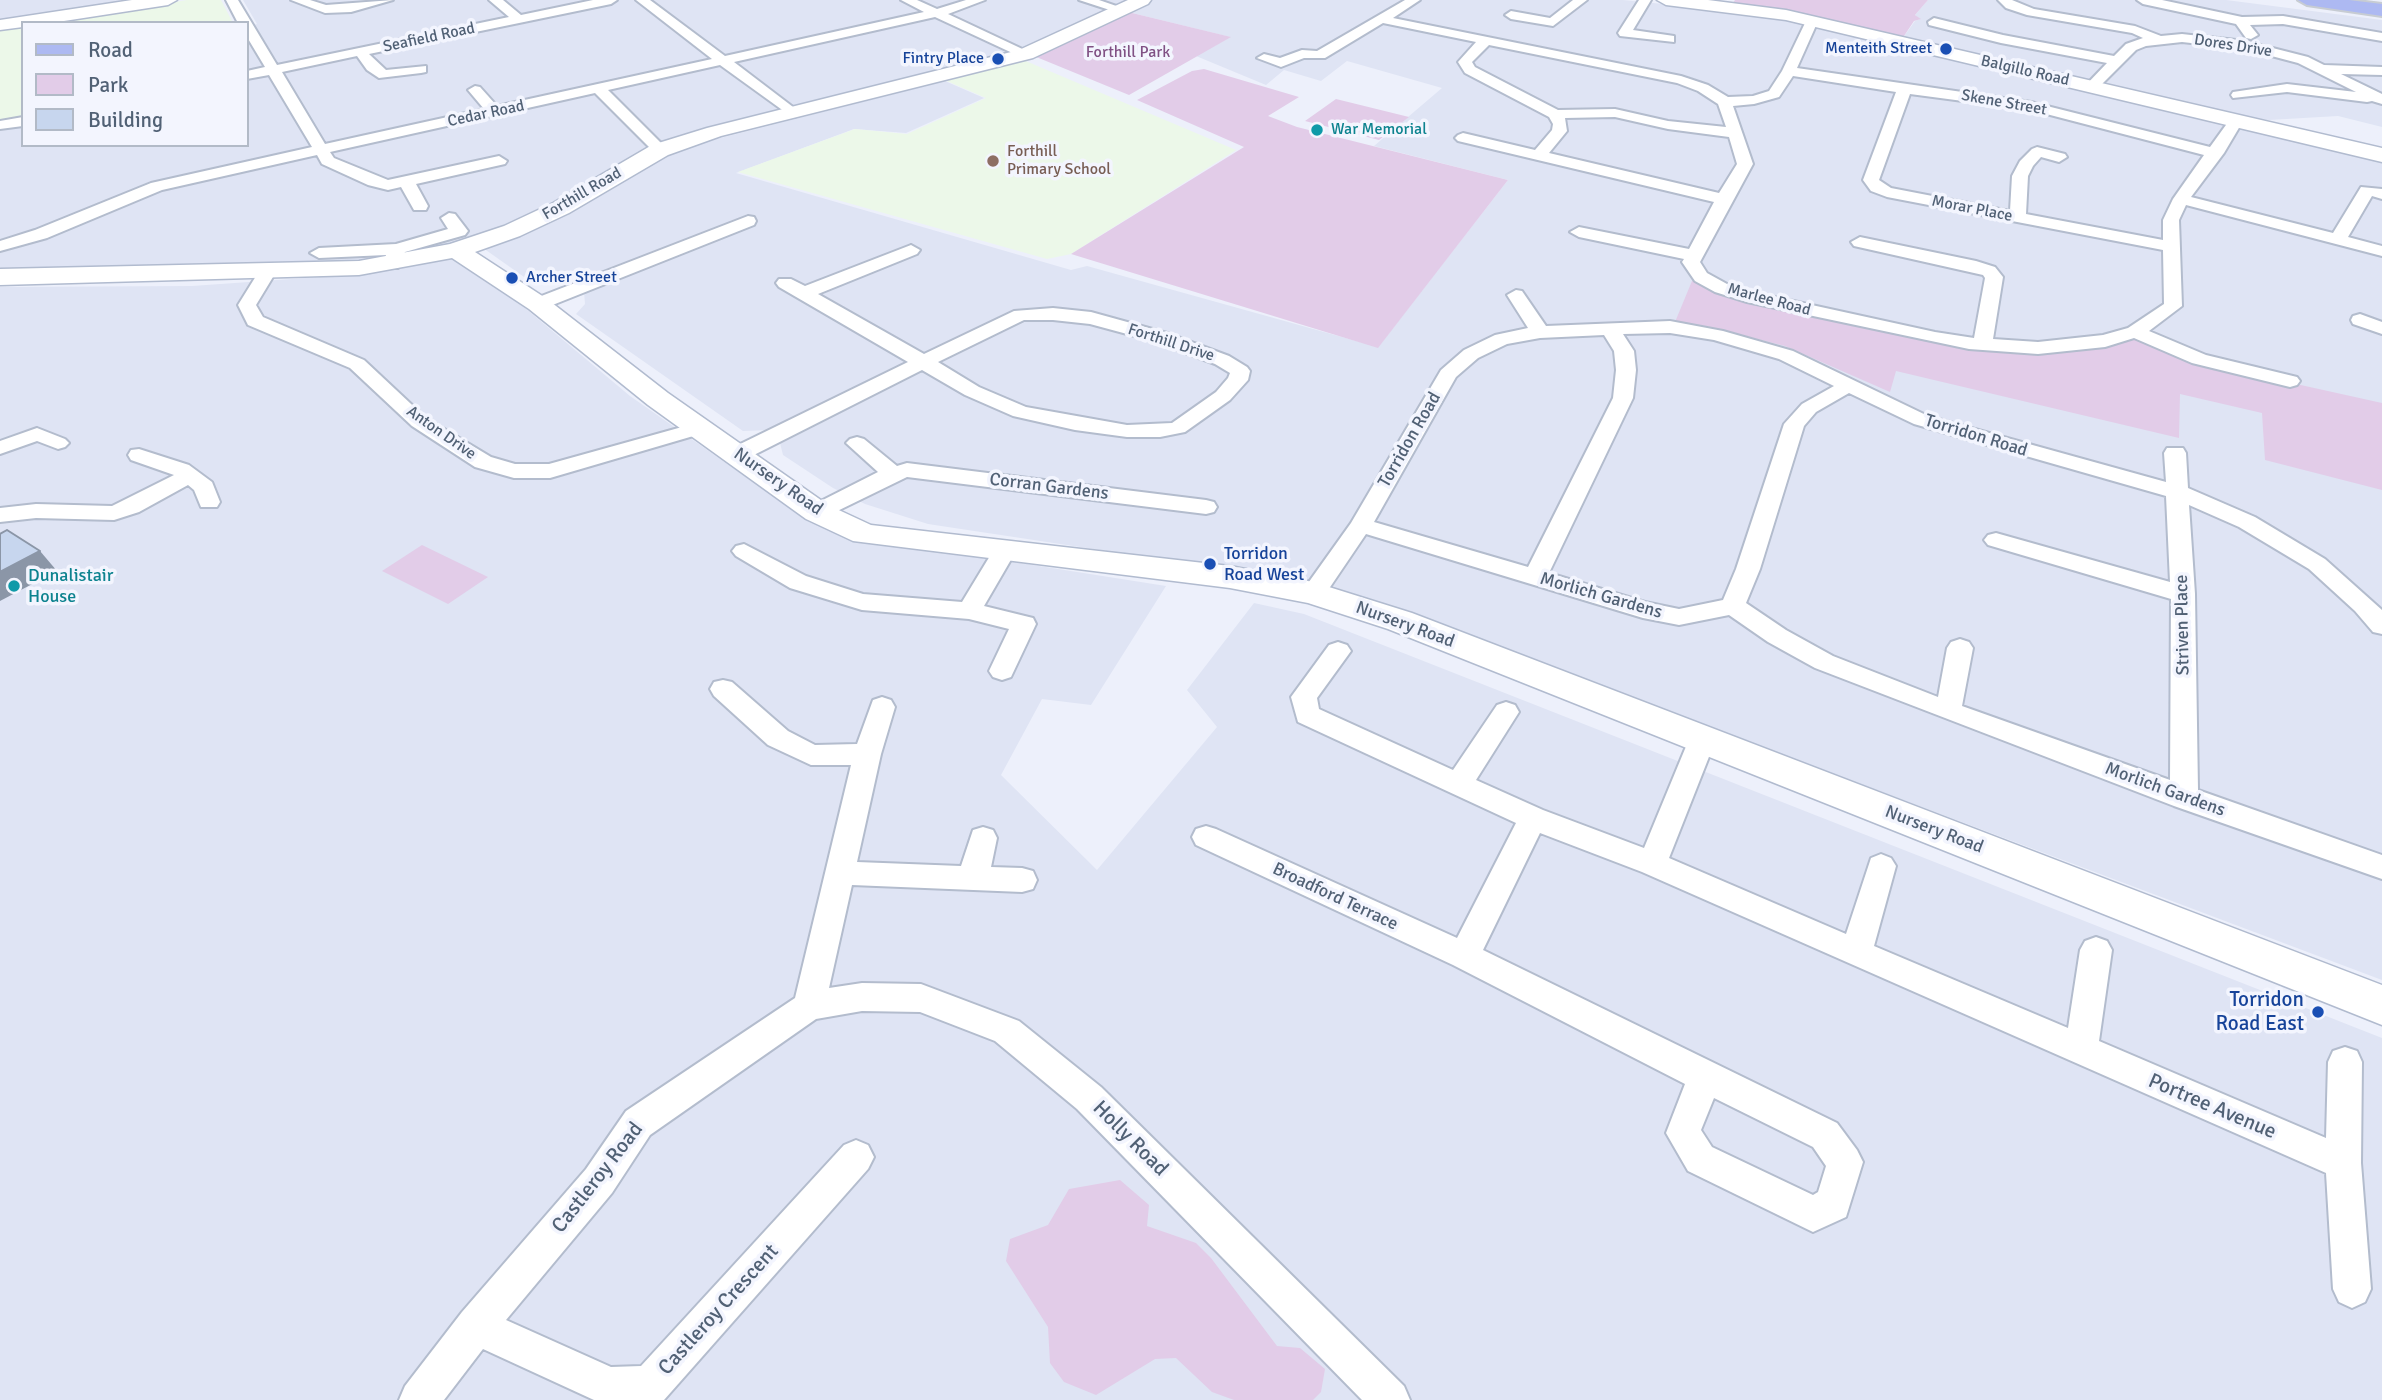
<!DOCTYPE html>
<html>
<head>
<meta charset="utf-8">
<style>
  body { margin:0 }
  #map { position:relative; width:2382px; height:1400px; overflow:hidden; background:#edf0fb; font-family:Signika,sans-serif }
  canvas { display:block }
  .legend { position:absolute; left:21px; top:21px; width:228px; height:126px; box-sizing:border-box; background:#f3f5fe; border:2px solid #b2bac7; margin:0; padding:9px 12px; list-style:none; font-size:21px; color:#516175 }
  .legend li { display:flex; align-items:center; gap:14px; height:35px }
  .legend b { width:35px; border:2px solid #b2bac7 }
</style>
</head>
<body>
<div id="map">
<canvas width="2382" height="1400"></canvas>
<ul class="legend">
<li><b style="height:9px;background:#adb9f2"></b>Road</li>
<li><b style="height:19px;background:#e2cce8"></b>Park</li>
<li><b style="height:19px;background:#c7d6ee"></b>Building</li>
</ul>
</div>
<script>
const ctx = document.querySelector('canvas').getContext('2d');
ctx.lineJoin = 'round';
function paint(path, color) {
  ctx.fillStyle = color;
  ctx.fill(path, 'evenodd');
}
function toPath(rows) {
  const path = new Path2D();
  for (const r of rows) {
    path.moveTo(r[0], r[1]);
    for (let i = 2; i < r.length; i += 2) path.lineTo(r[i], r[i + 1]);
  }
  return path;
}
function stroke(path, color, width, dash) {
  ctx.strokeStyle = color;
  ctx.lineWidth = width;
  ctx.lineCap = dash ? 'butt' : 'round';
  ctx.setLineDash(dash || []);
  ctx.stroke(path);
}
function write(font, color, halo, rows, align = 'center') {
  ctx.font = font + ' Signika,sans-serif';
  ctx.lineWidth = 7;
  ctx.setLineDash([]);
  ctx.textBaseline = 'middle';
  ctx.strokeStyle = halo;
  ctx.fillStyle = color;
  for (const [text, x, y, turn = 0] of rows) {
    ctx.save();
    ctx.translate(x, y);
    ctx.rotate((+turn || 0) * Math.PI / 180);
    ctx.textAlign = isNaN(turn) ? turn : align;
    if (halo) ctx.strokeText(text, 0, 0);
    ctx.fillText(text, 0, 0);
    ctx.restore();
  }
}
paint(toPath([
  [0,0,147,0,0,22],
  [243,0,1137,0,1028,51,657,143,522,222,450,245,374,264,0,269,0,128,23,124,23,145,247,145,247,27,257,24],
  [1151,0,1623,0,1764,14,2382,160,2382,980,1366,598,1285,578,928,524,865,504,833,488,783,455,780,443,770,430,743,431,576,314,585,304,584,292,574,286,560,282,534,284,483,248,542,226,664,155,689,146,945,81,984,98,906,133,854,129,736,173,1071,270,1087,266,1378,347,1508,180,1374,146,1442,88,1347,61,1321,81,1284,70,1266,85,1196,56,1230,37,1128,12],
  [1928,0,2226,0,2382,20,2382,127,2338,116,2269,120,2248,118,1902,39,1915,21,1920,19,1915,15],
  [450,254,525,308,630,396,796,512,849,536,1166,586,1091,705,1042,699,1001,775,1097,870,1217,727,1187,690,1254,603,1304,614,2382,1038,2382,1400,0,1400,0,287,192,286,363,274]
]), '#dfe4f4');
paint(toPath([
  [187,0,221,0,233,23,45,23],
  [23,26,23,119,0,122,0,29],
  [1021,59,1236,150,1071,254,1047,259,738,172,855,129,907,134,986,98,942,79]
]), '#ecf8e9');
paint(toPath([
  [1735,0,1928,0,1915,15,1921,19,1914,21,1902,39,1732,4],
  [1128,12,1231,37,1129,95,1029,54],
  [1204,69,1299,97,1268,116,1297,127,1508,180,1378,348,1071,254,1244,147,1137,100,1192,71],
  [1336,99,1409,117,1379,140,1305,121],
  [1702,278,1709,282,2007,349,2136,335,2242,372,2382,403,2382,490,2265,460,2262,413,2180,394,2179,438,1896,371,1890,392,1785,346,1706,326,1675,322,1692,281],
  [422,545,488,577,448,604,382,571],
  [1120,1180,1149,1205,1147,1226,1196,1243,1211,1258,1277,1346,1300,1348,1325,1369,1321,1392,1313,1400,1234,1400,1212,1392,1176,1358,1155,1359,1096,1395,1064,1382,1050,1363,1048,1327,1006,1261,1010,1239,1048,1225,1069,1189]
]), '#e2cce8');
const street = toPath([
  [226,0,238,0,277,65,509,17,489,0,503,0,521,15,593,0,617,0,611,4,369,54,386,70,426,66,426,72,421,73,379,78,367,70,357,56,282,72,325,144,484,109,468,90,475,86,480,87,497,106,712,59,636,0,650,0,725,56,924,12,901,0,917,0,937,9,966,0,985,0,948,14,1033,54,1026,58,1021,57,935,17,734,62,797,110,799,113,797,116,792,117,720,65,608,90,668,150,665,153,655,153,595,93,330,152,334,158,388,180,499,156,507,161,505,164,416,184,428,206,426,210,414,210,401,187,388,190,368,185,322,164,317,155,162,190,47,238,0,251,0,241,35,230,151,183,312,147,269,75,247,79,247,71,265,67,247,37,247,23,238,23,226,0],
  [291,0,310,0,326,5,393,0,351,12,325,13,291,0],
  [1079,0,1099,0,1128,10,1122,14,1079,0],
  [1405,0,1420,0,1393,18,1681,76,1708,85,1728,97,1753,96,1769,91,1782,71,1806,21,1812,17,1818,21,1797,68,2031,102,2210,147,2231,118,2241,118,2243,121,2224,153,2191,197,2333,233,2361,187,2382,189,2382,199,2372,196,2348,237,2382,246,2382,256,2186,205,2179,220,2182,306,2149,331,2206,355,2297,377,2300,381,2297,385,2290,387,2192,363,2134,338,2105,347,2038,354,1969,349,1747,302,1715,292,1695,281,1682,262,1684,259,1579,237,1570,232,1579,227,1689,249,1714,202,1458,141,1455,138,1458,135,1463,133,1535,150,1552,130,1553,124,1549,117,1465,73,1458,62,1476,42,1383,23,1325,58,1304,58,1281,67,1257,58,1264,54,1280,58,1302,50,1317,51,1405,0],
  [1489,45,1677,83,1698,91,1718,104,1726,127,1668,121,1615,109,1558,110,1475,67,1472,62,1489,45],
  [1793,76,1896,92,1863,180,1871,191,1887,197,2163,250,2164,304,2128,328,2103,335,2038,342,1993,339,2003,277,1995,267,1976,261,1860,237,1851,242,1854,246,1983,275,1985,278,1974,338,1935,332,1757,293,1727,284,1707,273,1700,262,1753,164,1733,106,1754,104,1779,97,1793,76],
  [1910,94,2031,110,2204,155,2173,199,2163,220,2163,240,2026,214,2028,176,2033,166,2041,157,2059,162,2067,157,2065,154,2037,147,2032,149,2020,161,2012,176,2010,211,1891,188,1879,180,1910,94],
  [1615,117,1668,129,1729,137,1737,164,1719,193,1549,153,1567,131,1565,118,1615,117],
  [1573,0,1587,0,1553,26,1511,19,1505,15,1511,11,1550,18,1573,0],
  [1639,0,1651,0,1633,30,1674,36,1674,42,1620,36,1618,33,1639,0],
  [1998,0,2012,0,2034,9,2135,26,2161,36,2182,34,2245,41,2308,57,2324,65,2382,67,2382,75,2341,74,2382,94,2382,104,2372,101,2367,102,2287,92,2233,98,2231,95,2233,92,2287,84,2356,92,2298,63,2245,49,2182,42,2146,46,2136,50,2096,90,2091,91,2084,87,2107,63,2001,43,1929,25,1928,22,1934,18,2003,35,2114,56,2126,44,2143,38,2132,33,2027,15,2006,8,1998,0],
  [2137,0,2162,0,2242,17,2283,16,2382,33,2382,41,2283,24,2250,25,2258,35,2251,39,2246,38,2236,24,2143,4,2137,0],
  [23,117,23,126,0,129,0,121,23,117],
  [449,213,455,214,465,227,468,231,465,235,405,252,398,268,386,268,383,264,386,255,319,258,310,253,319,248,396,244,448,229,441,218,449,213],
  [748,216,754,217,756,221,754,225,545,308,531,308,529,304,531,300,748,216],
  [911,245,920,250,917,254,818,294,924,354,1014,311,1053,308,1091,312,1167,333,1229,356,1247,367,1250,371,1248,380,1230,400,1185,432,1160,437,1127,437,1075,430,1013,416,965,395,922,370,746,459,730,459,727,454,730,449,908,362,779,287,776,283,779,279,791,279,805,286,911,245],
  [1024,320,1053,320,1090,324,1153,341,1215,364,1230,373,1228,378,1216,392,1172,423,1127,425,1026,407,979,387,938,362,1024,320],
  [267,267,276,272,256,305,263,317,364,360,426,418,491,457,515,464,549,464,700,422,707,424,710,428,707,432,550,478,514,478,475,467,412,426,350,368,248,325,238,305,261,268,267,267],
  [1516,290,1522,291,1546,326,1670,321,1723,331,1793,351,1928,416,2166,482,2164,453,2167,448,2183,448,2186,453,2188,488,2255,517,2325,559,2382,610,2382,634,2373,632,2355,611,2309,569,2239,527,2189,505,2195,594,2198,790,2382,855,2382,879,2174,806,1815,668,1768,642,1729,615,1679,625,1643,618,1366,534,1322,599,1313,601,1304,599,1301,593,1351,523,1441,370,1464,350,1495,335,1528,328,1507,295,1516,290],
  [1670,333,1714,340,1779,359,1834,386,1802,404,1784,424,1736,569,1723,600,1679,609,1645,602,1549,573,1633,398,1636,370,1634,351,1623,334,1670,333],
  [1604,335,1614,351,1616,370,1613,398,1528,567,1374,522,1456,377,1478,358,1507,344,1540,338,1604,335],
  [1849,393,1914,424,2166,496,2170,582,1996,533,1988,535,1984,540,1988,545,2171,599,2170,780,1962,706,1973,648,1969,642,1960,639,1951,642,1947,648,1938,697,1833,656,1786,630,1746,603,1760,569,1804,426,1816,412,1849,393],
  [2360,314,2382,322,2382,334,2353,324,2351,320,2353,316,2360,314],
  [37,428,65,439,69,443,65,447,58,449,37,441,0,454,0,441,37,428],
  [857,437,864,439,897,466,907,463,1206,500,1214,502,1217,507,1214,512,1206,514,907,477,825,517,809,517,806,512,809,507,878,472,846,443,850,439,857,437],
  [139,449,189,465,212,482,220,502,217,507,201,507,194,490,188,485,139,512,114,520,36,518,0,522,0,508,36,504,112,506,174,475,131,460,128,455,131,450,139,449],
  [744,544,806,576,863,594,962,602,996,546,1004,544,1012,546,1016,551,984,606,1033,618,1036,624,1011,677,1002,680,993,677,989,671,1009,629,969,619,862,610,790,588,736,556,732,551,736,546,744,544],
  [1338,642,1347,645,1351,651,1317,698,1319,709,1453,770,1497,705,1506,702,1515,705,1519,712,1476,780,1543,810,1644,848,1692,732,1702,729,1712,732,1716,739,1669,858,1846,934,1871,858,1881,854,1891,858,1896,866,1874,946,2068,1028,2080,950,2085,941,2096,937,2107,941,2112,950,2099,1041,2326,1138,2328,1062,2333,1051,2345,1047,2357,1051,2362,1062,2361,1163,2371,1289,2365,1302,2352,1308,2339,1302,2333,1289,2326,1173,1642,872,1540,833,1483,950,1837,1123,1857,1150,1863,1162,1846,1217,1813,1232,1688,1171,1666,1133,1685,1084,1453,965,1196,845,1192,837,1196,829,1206,826,1216,829,1457,938,1516,823,1298,722,1291,697,1329,645,1338,642],
  [1714,1098,1813,1147,1826,1166,1818,1192,1813,1195,1712,1147,1701,1130,1714,1098],
  [723,680,732,682,788,731,815,745,857,744,873,700,882,697,891,700,895,707,881,754,857,862,961,866,973,830,983,827,993,830,997,838,991,867,1022,868,1033,871,1037,880,1033,889,1022,892,852,885,829,988,862,983,921,984,1019,1021,1101,1087,1404,1386,1410,1400,1362,1400,1077,1109,995,1041,920,1012,862,1011,816,1019,650,1135,612,1193,506,1320,611,1367,641,1366,844,1145,856,1140,868,1145,874,1157,868,1169,664,1400,594,1400,483,1349,444,1400,399,1400,405,1386,462,1312,586,1169,626,1111,795,998,851,765,811,765,768,745,714,696,710,689,714,682,723,680]
]);
const secondary = toPath([
  [132,0,177,0,168,5,51,23,23,23,23,27,0,30,0,20,132,0],
  [1128,0,1151,0,1148,4,1033,58,721,136,668,155,569,213,520,236,475,252,547,299,668,393,828,505,871,525,1230,566,1313,582,1412,613,2382,985,2382,1025,1388,629,1308,603,1230,588,853,541,806,519,648,405,529,309,452,258,359,275,0,285,0,269,359,261,450,244,504,226,553,203,652,145,707,128,1019,50,1128,0],
  [1657,0,1708,0,1786,10,2382,148,2382,162,1786,20,1666,5,1657,0]
]);
const primary = toPath([
  [2298,0,2349,0,2382,4,2382,16,2307,5,2298,0]
]);
stroke(street, '#b3bccd', 4);
stroke(secondary, '#b1bbcf', 3);
stroke(primary, '#c7ccd3', 4);
paint(street, '#fff');
paint(secondary, '#fff');
paint(primary, '#adb9f2');
paint(toPath([
  [40,551,57,571,0,601,0,572]
]), '#8b96a7');
const building = toPath([
  [7,530,40,551,0,572,0,534,7,530]
]);
paint(building, '#c7d6ee');
stroke(building, '#8b96a7', 2);
for (const [x, y, r, color] of [
  [1946,49,7,"#1a4fb4"],
  [998,59,7,"#1a4fb4"],
  [1317,130,7,"#0f9aa8"],
  [993,161,7,"#8d6e63"],
  [512,278,7,"#1a4fb4"],
  [1210,564,7,"#1a4fb4"],
  [14,586,7,"#0f9aa8"],
  [2318,1012,7,"#1a4fb4"]
]) {
  const dot = new Path2D();
  dot.arc(x, y, r, 0, 2 * Math.PI);
  ctx.fillStyle = color;
  ctx.fill(dot);
  stroke(dot, '#f3f5fe', 2.5);
}
write('16px', '#516175', '#f3f5fe', [
  ["Seafield Road",429,38,-12],
  ["Dores Drive",2233,46,9],
  ["Balgillo Road",2025,71,13],
  ["Skene Street",2004,103,10],
  ["Cedar Road",486,114,-12],
  ["Forthill Road",582,194,-30],
  ["Morar Place",1972,209,11],
  ["Marlee Road",1769,300,15],
  ["Forthill Drive",1171,343,18],
  ["Anton Drive",441,433,35]
]);
write('16px', '#164399', '#f3f5fe', [
  ["Menteith Street",1932,49],
  ["Fintry Place",984,59],
  ["Archer Street",526,278,"left"]
], 'right');
write('16px', '#805184', '#f3f5fe', [
  ["Forthill Park",1128,53]
]);
write('16px', '#0d838f', '#f3f5fe', [
  ["War Memorial",1331,130]
], 'left');
write('16px', '#785e54', '#f3f5fe', [
  ["Forthill",1007,152],
  ["Primary School",1007,170]
], 'left');
write('18px', '#516175', '#f3f5fe', [
  ["Torridon Road",1976,436,17],
  ["Torridon Road",1410,440,-60],
  ["Nursery Road",778,482,35],
  ["Corran Gardens",1049,487,7],
  ["Morlich Gardens",1601,596,16],
  ["Nursery Road",1405,625,20],
  ["Striven Place",2183,625,-91],
  ["Morlich Gardens",2165,790,20],
  ["Nursery Road",1934,830,21],
  ["Broadford Terrace",1335,897,25]
]);
write('18px', '#164399', '#f3f5fe', [
  ["Torridon",1224,554],
  ["Road West",1224,575]
], 'left');
write('18px', '#0d838f', '#f3f5fe', [
  ["Dunalistair",28,576],
  ["House",28,597]
], 'left');
write('21px', '#164399', '#f3f5fe', [
  ["Torridon",2304,1000],
  ["Road East",2304,1024]
], 'right');
write('21px', '#516175', '#f3f5fe', [
  ["Portree Avenue",2212,1107,23],
  ["Holly Road",1130,1139,45],
  ["Castleroy Road",598,1178,-52],
  ["Castleroy Crescent",719,1310,-48]
]);
</script>
</body>
</html>
